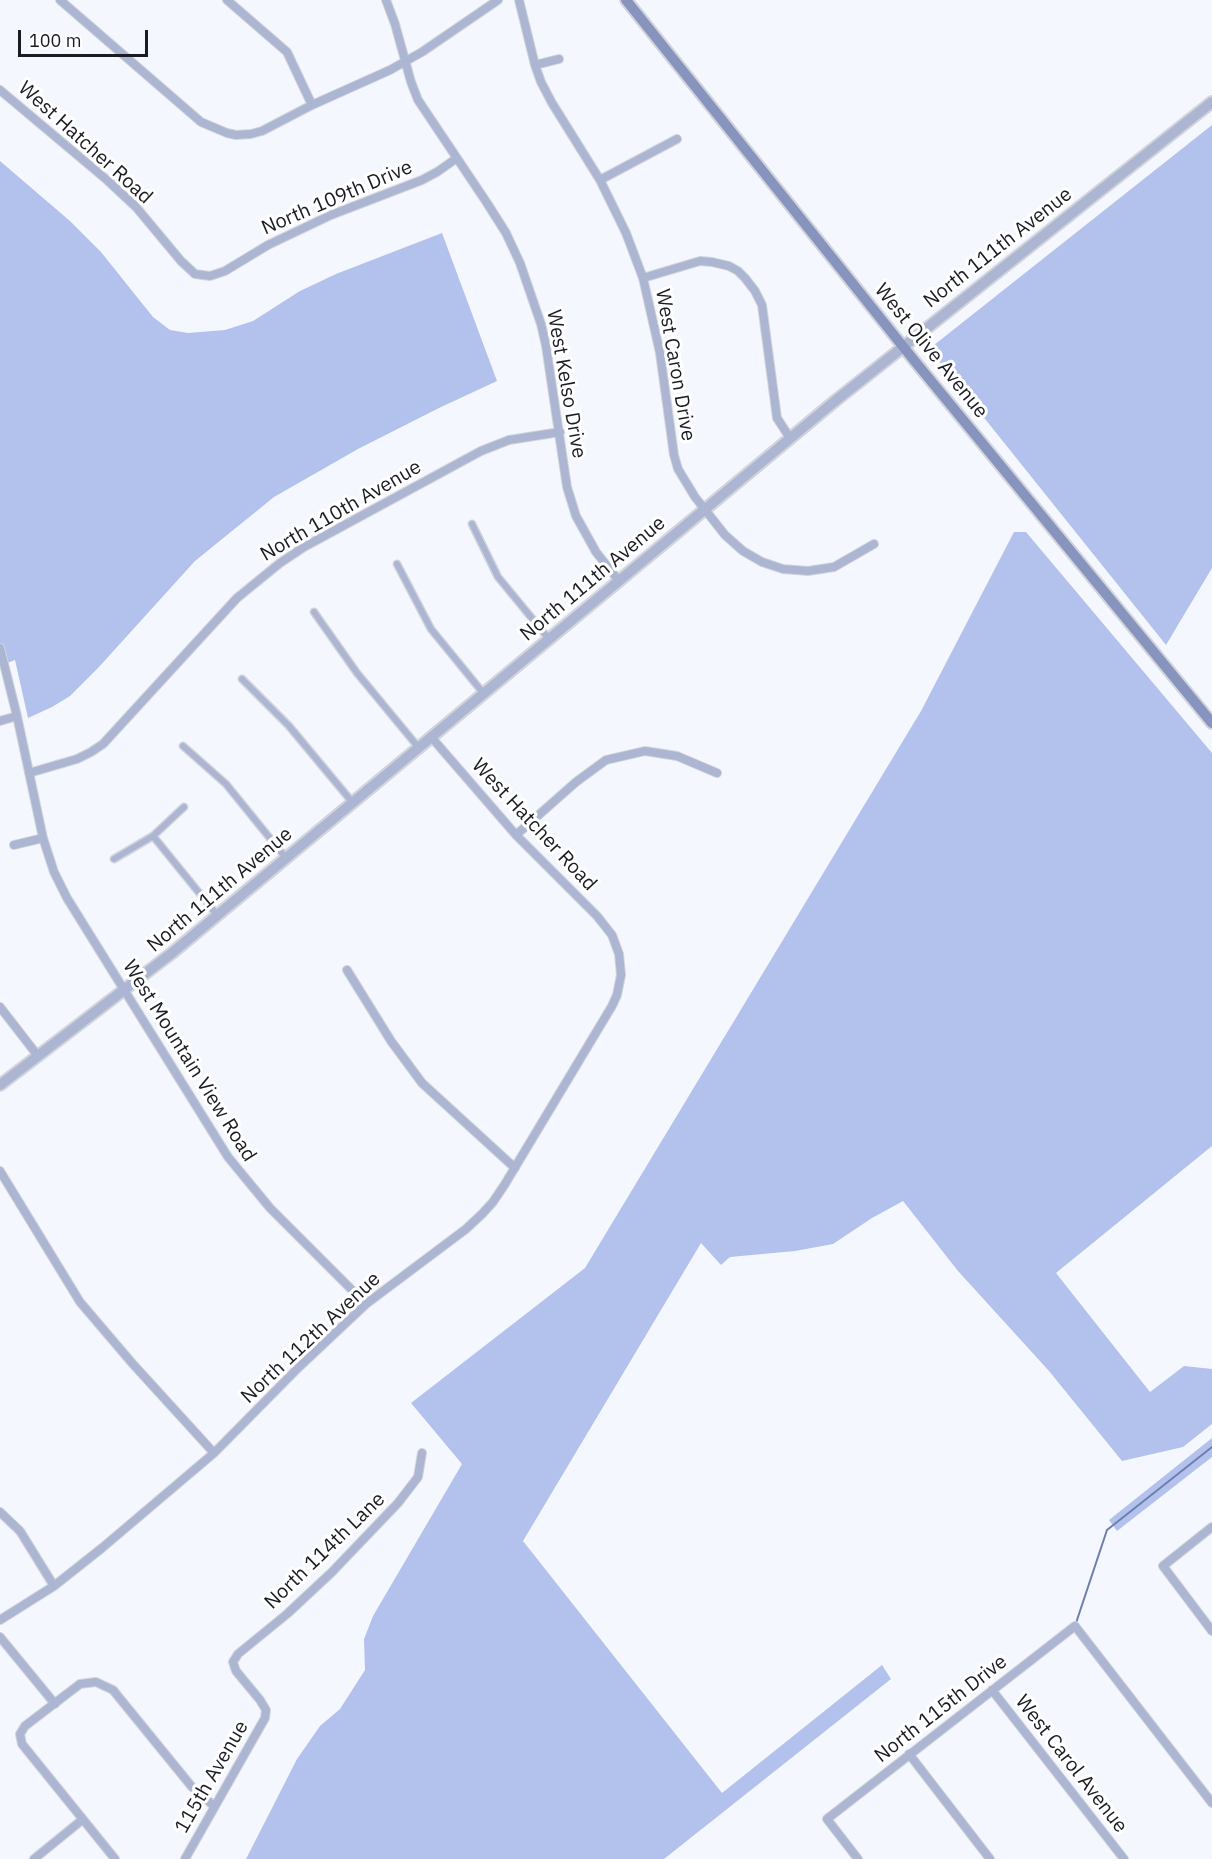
<!DOCTYPE html>
<html>
<head>
<meta charset="utf-8">
<style>
  body { margin:0 }
  #map { position:relative; width:1212px; height:1859px; overflow:hidden; background:#f5f7fe; font-family:"IBM Plex Sans",sans-serif }
  canvas { display:block }
  .scale { position:absolute; left:18px; top:30px; width:130px; height:27px; box-sizing:border-box; border:3px solid #1a1c22; border-top:0; padding-left:8px; font-size:18px; line-height:21px; white-space:nowrap; color:#1a1c22; -webkit-text-stroke:4px #fff; paint-order:stroke }
</style>
</head>
<body>
<div id="map">
<canvas width="1212" height="1859"></canvas>
<div class="scale">100 m</div>
</div>
<script>
const ctx = document.querySelector('canvas').getContext('2d');
ctx.lineJoin = 'round';
function paint(path, color) {
  ctx.fillStyle = color;
  ctx.fill(path, 'evenodd');
}
function toPath(rows) {
  const path = new Path2D();
  for (const r of rows) {
    path.moveTo(r[0], r[1]);
    for (let i = 2; i < r.length; i += 2) path.lineTo(r[i], r[i + 1]);
  }
  return path;
}
function stroke(path, color, width, dash) {
  ctx.strokeStyle = color;
  ctx.lineWidth = width;
  ctx.lineCap = dash ? 'butt' : 'round';
  ctx.setLineDash(dash || []);
  ctx.stroke(path);
}
function write(font, color, halo, rows, align = 'center') {
  ctx.font = font + ' "IBM Plex Sans",sans-serif';
  ctx.lineWidth = 6;
  ctx.setLineDash([]);
  ctx.textBaseline = 'middle';
  ctx.strokeStyle = halo;
  ctx.fillStyle = color;
  for (const [text, x, y, turn = 0] of rows) {
    ctx.save();
    ctx.translate(x, y);
    ctx.rotate((+turn || 0) * Math.PI / 180);
    ctx.textAlign = isNaN(turn) ? turn : align;
    if (halo) ctx.strokeText(text, 0, 0);
    ctx.fillText(text, 0, 0);
    ctx.restore();
  }
}
paint(toPath([
  [1212,125,1212,568,1166,645,929,349],
  [0,161,70,221,101,252,153,317,170,330,188,333,225,330,253,321,300,291,336,274,442,233,497,381,439,408,358,449,274,497,195,561,98,668,70,696,52,707,28,718,15,660,0,666],
  [1014,532,1026,532,1212,753,1212,1146,1056,1273,1150,1392,1184,1366,1212,1369,1212,1424,1183,1447,1122,1461,1049,1371,958,1271,903,1201,872,1218,833,1244,795,1251,730,1257,721,1265,701,1243,523,1541,722,1793,882,1665,891,1679,664,1859,246,1859,297,1759,320,1726,340,1709,365,1670,364,1639,373,1616,462,1464,411,1403,585,1268,921,711],
  [1212,1438,1212,1457,1117,1531,1109,1520]
]), '#b3c2ed');
stroke(toPath([
  [1076,1623,1107,1530,1212,1447]
]), '#6f7fac', 2);
const pedestrian = toPath([
  [472,524,498,577,549,639],
  [397,564,431,629,484,694],
  [314,612,357,673,419,748],
  [242,679,289,726,353,803],
  [183,746,226,784,286,858],
  [153,836,218,916],
  [114,859,153,836,184,807]
]);
const minor = toPath([
  [60,0,201,122,227,133,236,135,251,134,262,131,312,105,390,70,422,52,498,0],
  [227,0,287,52,312,105],
  [386,0,395,24,411,82,418,100,487,203,506,233,520,263,541,324,546,346,567,487,576,516,596,552,619,581],
  [519,0,535,65,541,82,552,103,600,180,626,233,643,278,660,353,674,455,678,469,695,497,725,535,743,551,762,562,783,569,808,571,834,567,874,544],
  [535,65,559,59],
  [0,90,107,180,136,207,181,261,195,274,210,276,225,271,268,245,331,215,422,180,437,172,457,158],
  [600,180,677,139],
  [643,278,700,261,712,262,729,266,738,271,745,278,755,291,762,305,777,418,790,438],
  [0,648,17,716,43,838,54,872,67,898,228,1157,270,1208,366,1304],
  [0,721,17,716],
  [29,773,77,759,91,752,103,744,237,598,280,563,304,547,481,451,509,440,560,432],
  [516,835,576,782,606,760,645,751,677,756,717,773],
  [14,845,43,838],
  [347,970,391,1041,422,1083,515,1168],
  [0,1007,38,1056],
  [0,1171,80,1302,132,1363,214,1453],
  [0,1512,20,1531,54,1586],
  [1212,1527,1163,1566,1212,1631],
  [0,1620,54,1586,102,1548,214,1453,299,1367,366,1304,466,1229,482,1214,493,1202,505,1184,612,1006,617,995,621,975,619,954,612,935,597,916,516,835,432,738],
  [0,1637,55,1704],
  [992,1690,1124,1859],
  [909,1754,990,1859],
  [34,1859,82,1820],
  [115,1859,22,1744,20,1734,25,1726,80,1684,96,1682,113,1690,192,1787,214,1806],
  [185,1859,265,1718,266,1710,260,1700,236,1671,233,1662,238,1654,287,1614,332,1572,398,1503,418,1477,422,1453],
  [858,1859,827,1819,1075,1626,1212,1803]
]);
const tertiary = toPath([
  [0,1085,172,953,835,401,1212,102]
]);
const secondary = toPath([
  [626,0,913,359,1212,723]
]);
stroke(pedestrian, '#d2d4db', 9);
stroke(minor, '#d2d4db', 10);
stroke(tertiary, '#d2d4db', 14);
stroke(secondary, '#d2d4db', 14);
stroke(pedestrian, '#acb6d2', 6);
stroke(minor, '#acb6d2', 8);
stroke(tertiary, '#acb6d2', 10);
stroke(secondary, '#8795be', 10);
write('20px', '#1a1c22', '#fff', [
  ["West Hatcher Road",85,143,42],
  ["North 109th Drive",337,198,-23],
  ["North 111th Avenue",998,248,-38],
  ["West Olive Avenue",931,351,51],
  ["West Caron Drive",675,365,80],
  ["West Kelso Drive",566,384,80],
  ["North 110th Avenue",341,511,-30],
  ["North 111th Avenue",593,579,-40],
  ["West Hatcher Road",534,825,47],
  ["North 111th Avenue",220,890,-40],
  ["West Mountain View Road",189,1061,58],
  ["North 112th Avenue",311,1338,-43],
  ["North 114th Lane",325,1551,-44],
  ["North 115th Drive",941,1709,-38],
  ["West Carol Avenue",1071,1764,52],
  ["115th Avenue",212,1777,-60]
]);
</script>
</body>
</html>
